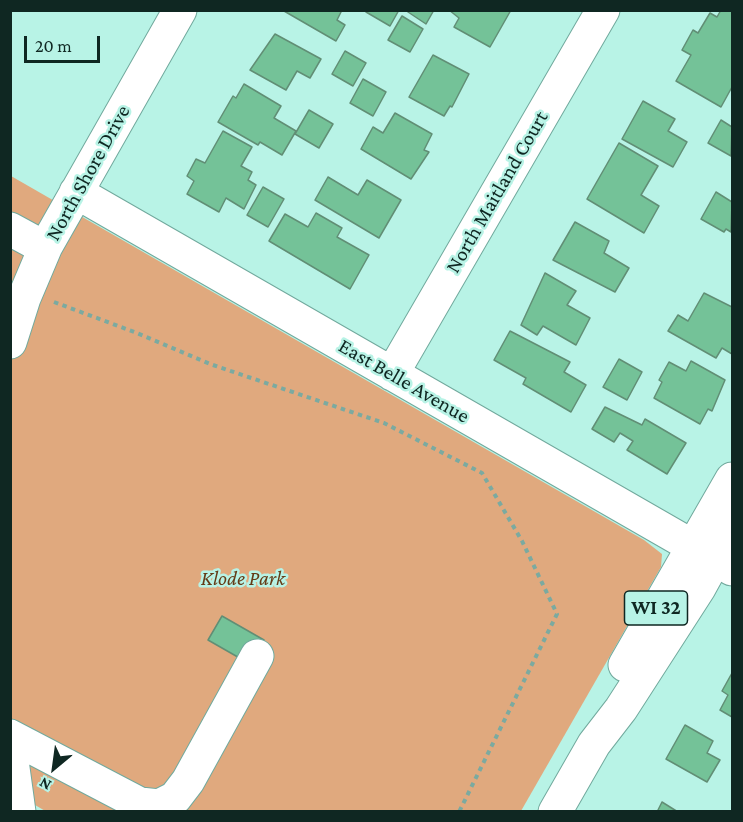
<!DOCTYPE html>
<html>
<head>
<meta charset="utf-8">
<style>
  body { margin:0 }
  #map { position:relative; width:743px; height:822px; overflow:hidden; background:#b8f3e6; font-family:"Crimson Pro",serif }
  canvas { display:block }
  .frame { position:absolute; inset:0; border:12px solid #0f2722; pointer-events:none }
  .north { position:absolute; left:24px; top:738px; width:60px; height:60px; -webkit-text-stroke:4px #b8f3e6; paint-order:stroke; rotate:209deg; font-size:16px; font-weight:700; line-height:24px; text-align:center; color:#0f2722 }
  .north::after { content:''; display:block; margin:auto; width:21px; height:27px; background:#0f2722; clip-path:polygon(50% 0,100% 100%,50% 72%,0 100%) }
  .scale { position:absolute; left:24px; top:36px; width:76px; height:27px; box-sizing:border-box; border:3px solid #0f2722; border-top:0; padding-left:8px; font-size:18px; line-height:21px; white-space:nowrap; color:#0f2722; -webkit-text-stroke:4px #b8f3e6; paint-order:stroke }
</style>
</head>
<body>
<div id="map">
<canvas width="743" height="822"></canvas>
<div class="frame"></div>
<div class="north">N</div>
<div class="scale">20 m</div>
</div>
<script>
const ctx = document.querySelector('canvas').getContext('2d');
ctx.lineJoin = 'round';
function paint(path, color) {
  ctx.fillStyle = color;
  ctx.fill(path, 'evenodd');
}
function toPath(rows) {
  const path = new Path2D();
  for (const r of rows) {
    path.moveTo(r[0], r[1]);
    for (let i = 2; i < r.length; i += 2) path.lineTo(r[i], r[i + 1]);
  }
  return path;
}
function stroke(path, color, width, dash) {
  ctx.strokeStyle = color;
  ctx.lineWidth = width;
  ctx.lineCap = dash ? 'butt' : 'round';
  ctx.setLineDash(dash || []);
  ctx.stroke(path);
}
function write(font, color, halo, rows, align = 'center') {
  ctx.font = font + ' "Crimson Pro",serif';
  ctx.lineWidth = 5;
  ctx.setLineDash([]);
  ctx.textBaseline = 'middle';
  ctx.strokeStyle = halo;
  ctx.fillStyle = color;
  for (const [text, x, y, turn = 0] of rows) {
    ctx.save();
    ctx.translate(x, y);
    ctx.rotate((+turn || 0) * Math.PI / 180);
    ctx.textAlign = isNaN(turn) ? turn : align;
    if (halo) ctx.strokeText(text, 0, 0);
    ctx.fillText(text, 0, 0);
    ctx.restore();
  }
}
paint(toPath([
  [11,176,644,540,662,554,661,567,521,811,47,812,11,791]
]), '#e0a97e');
const building = toPath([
  [342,10,337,20,345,25,336,41,284,11,342,10],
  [367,10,399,10,390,26,366,12,367,10],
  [405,10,434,10,426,24,405,10],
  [449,10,511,10,490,47,454,27,459,18,449,10],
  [721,10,732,10,732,87,721,107,676,81,691,55,682,50,693,30,698,33,710,13,717,17,721,10],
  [402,16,423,29,410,52,388,40,402,16],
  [275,34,321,59,310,78,297,71,286,90,250,70,275,34],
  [345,51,366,63,353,86,332,74,345,51],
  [433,55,469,74,452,107,450,106,444,116,409,97,433,55],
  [363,79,386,92,373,116,350,103,363,79],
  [244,84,281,106,274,118,296,131,282,155,260,142,258,145,218,122,233,96,236,98,244,84],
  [643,101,675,119,668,131,687,142,673,167,622,139,643,101],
  [309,110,333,124,319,148,295,134,309,110],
  [395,113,432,134,424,150,429,152,411,179,361,149,373,127,383,133,395,113],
  [721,120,732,127,731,156,708,143,721,120],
  [223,131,252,147,241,166,252,172,248,180,256,185,244,209,226,198,219,212,187,194,194,181,187,176,196,159,205,163,223,131],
  [619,143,658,166,641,195,659,206,644,233,587,199,619,143],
  [328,177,358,195,367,180,401,200,379,238,315,200,328,177],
  [263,187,284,199,268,227,247,215,263,187],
  [716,192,732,202,731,232,726,229,724,232,701,219,716,192],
  [316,213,342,228,337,237,369,255,350,289,269,241,285,214,308,227,316,213],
  [575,222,609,241,604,253,629,268,615,292,553,260,575,222],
  [545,273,576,291,567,305,590,318,576,345,543,326,537,335,521,325,545,273],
  [704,293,732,307,732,354,722,348,716,358,668,331,678,315,688,321,704,293],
  [510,331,570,362,564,372,586,385,571,412,523,384,526,378,494,360,510,331],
  [619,359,642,372,627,400,603,387,619,359],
  [691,361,725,380,712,411,708,409,700,424,654,398,662,382,659,380,669,362,686,371,691,361],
  [605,407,642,425,645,419,686,443,667,474,627,450,633,441,620,433,614,442,592,429,605,407],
  [222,616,264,640,250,664,208,640,222,616],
  [732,673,732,717,720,710,728,695,722,691,732,673],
  [685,725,713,741,707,753,720,760,707,782,666,759,685,725],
  [662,802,678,812,657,812,662,802]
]);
paint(building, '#74c298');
stroke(building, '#618e75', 1.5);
const minor = toPath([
  [76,192,732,569],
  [10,229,45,248],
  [10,342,24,298,46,246,180,10],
  [392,374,603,10],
  [10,736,140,804,159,806,175,798,188,781,257,656],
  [10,746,19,812]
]);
const major = toPath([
  [625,665,732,479],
  [555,812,594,744,621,709,699,588,732,528]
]);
stroke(minor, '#71a99d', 35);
stroke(major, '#71a99d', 35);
stroke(toPath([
  [54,302,137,333,210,364,384,423,482,473,522,541,557,614,459,812]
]), '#7baaa0', 4, [4.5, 4.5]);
stroke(minor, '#fff', 33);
stroke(major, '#fff', 33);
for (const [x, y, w] of [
  [656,608,63]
]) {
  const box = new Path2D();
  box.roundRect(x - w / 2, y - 17, w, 34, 4.5);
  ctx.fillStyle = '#b8f3e6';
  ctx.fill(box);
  stroke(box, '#0f2722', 1.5);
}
write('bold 20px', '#0f2722', null, [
  ["WI 32",656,608]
]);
write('21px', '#0f2722', '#b8f3e6', [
  ["North Shore Drive",88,173,-61],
  ["North Maitland Court",497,192,-60],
  ["East Belle Avenue",404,381,30]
]);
write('italic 21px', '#643b16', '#b8f3e6', [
  ["Klode Park",243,579]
]);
</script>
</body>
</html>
